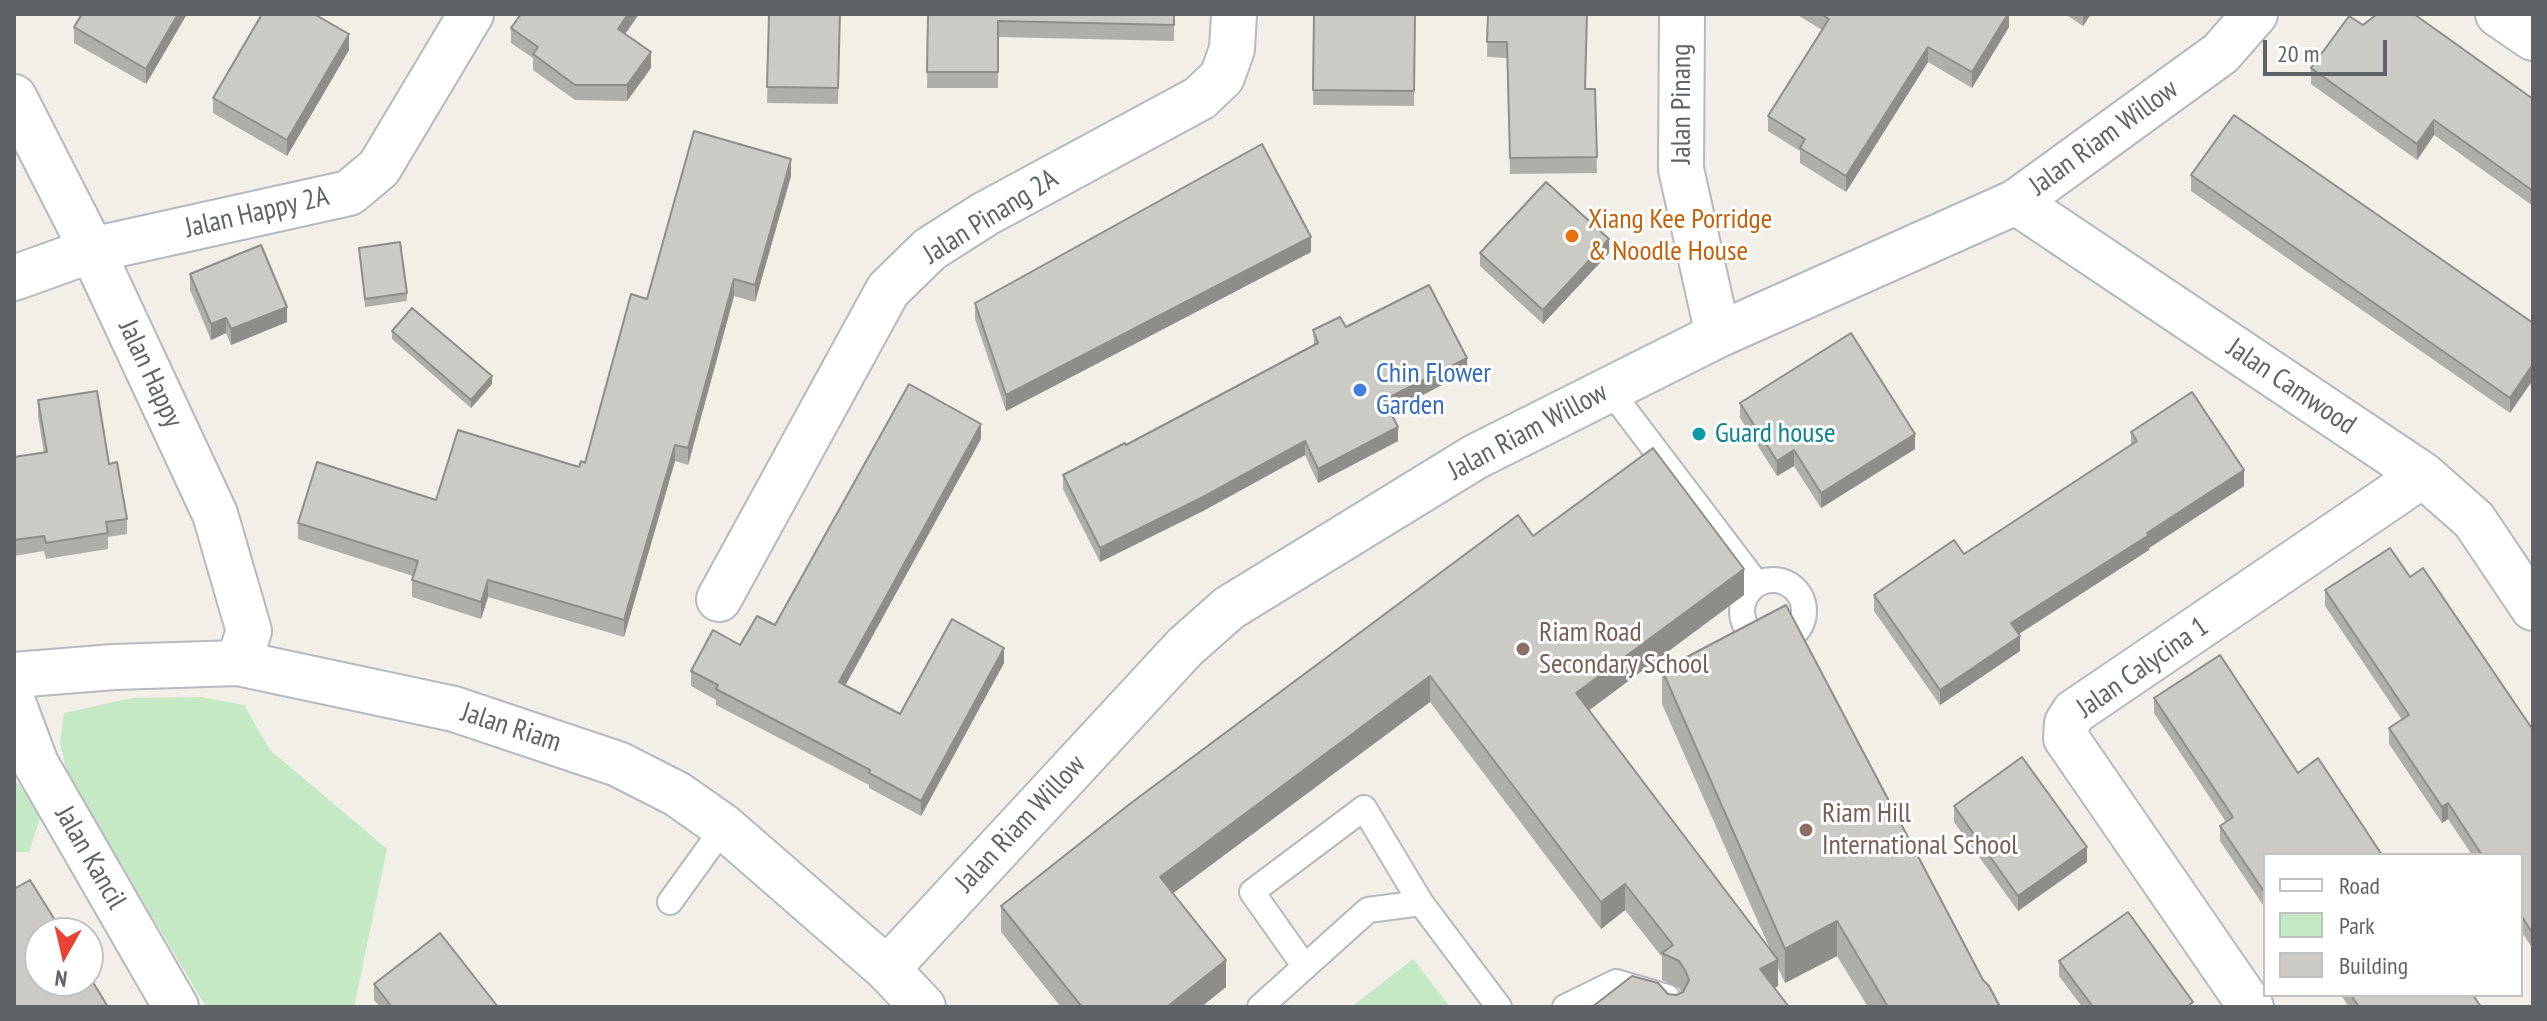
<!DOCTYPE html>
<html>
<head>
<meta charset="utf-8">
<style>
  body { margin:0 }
  #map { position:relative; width:2547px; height:1021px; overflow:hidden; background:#f1efe8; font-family:"PT Sans Narrow",sans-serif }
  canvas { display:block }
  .frame { position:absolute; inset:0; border:16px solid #5f6368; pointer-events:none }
  .legend { position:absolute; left:2263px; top:853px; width:260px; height:144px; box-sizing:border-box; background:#fff; border:2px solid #bfc1c3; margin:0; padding:10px 14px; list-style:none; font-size:24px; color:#5f6368 }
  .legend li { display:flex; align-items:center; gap:16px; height:40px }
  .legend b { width:40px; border:2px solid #bfc1c3 }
  .north { position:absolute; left:24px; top:917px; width:80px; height:80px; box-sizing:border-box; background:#fff; border:2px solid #bfc1c3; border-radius:50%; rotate:188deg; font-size:22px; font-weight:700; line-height:32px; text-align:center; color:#5f6368 }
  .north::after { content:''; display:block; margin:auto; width:28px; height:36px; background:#ea4335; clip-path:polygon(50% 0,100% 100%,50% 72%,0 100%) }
  .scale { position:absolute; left:2263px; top:40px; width:124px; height:36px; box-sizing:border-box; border:4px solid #5f6368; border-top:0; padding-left:10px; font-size:24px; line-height:28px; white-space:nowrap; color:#5f6368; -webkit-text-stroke:6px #fff; paint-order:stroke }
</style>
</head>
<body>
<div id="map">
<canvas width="2547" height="1021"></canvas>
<div class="frame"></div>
<ul class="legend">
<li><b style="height:10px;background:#fff"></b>Road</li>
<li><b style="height:22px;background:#c5e8c5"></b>Park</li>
<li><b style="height:22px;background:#cccac5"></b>Building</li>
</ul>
<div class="north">N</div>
<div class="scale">20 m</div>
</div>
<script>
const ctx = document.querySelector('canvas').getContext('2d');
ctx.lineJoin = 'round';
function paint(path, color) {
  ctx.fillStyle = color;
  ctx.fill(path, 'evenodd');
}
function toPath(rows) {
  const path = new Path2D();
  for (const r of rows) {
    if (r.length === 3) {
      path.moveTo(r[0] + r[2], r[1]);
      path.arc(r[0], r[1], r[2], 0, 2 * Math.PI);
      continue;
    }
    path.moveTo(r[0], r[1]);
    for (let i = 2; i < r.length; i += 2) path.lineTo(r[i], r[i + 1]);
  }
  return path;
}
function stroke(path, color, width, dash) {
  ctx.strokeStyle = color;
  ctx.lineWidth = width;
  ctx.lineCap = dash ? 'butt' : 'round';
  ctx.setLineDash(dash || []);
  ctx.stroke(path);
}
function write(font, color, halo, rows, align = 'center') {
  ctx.font = font + ' "PT Sans Narrow",sans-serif';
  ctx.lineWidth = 6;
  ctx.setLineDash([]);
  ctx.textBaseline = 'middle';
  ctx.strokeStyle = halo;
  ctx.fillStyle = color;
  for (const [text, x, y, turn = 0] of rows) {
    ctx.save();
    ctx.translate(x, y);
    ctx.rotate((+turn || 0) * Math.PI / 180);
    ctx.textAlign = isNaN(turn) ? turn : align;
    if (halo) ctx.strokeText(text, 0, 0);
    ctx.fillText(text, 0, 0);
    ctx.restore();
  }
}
paint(toPath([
  [201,697,244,705,270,750,387,849,354,1007,206,1007,67,773,60,742,64,713,132,698],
  [14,778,41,815,29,852,14,852],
  [1413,959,1450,1007,1351,1007]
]), '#c5e8c5');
const service = toPath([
  [1609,389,1757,584],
  [1773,611,31],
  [670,902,724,827],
  [1305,967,1252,892,1364,808,1421,903],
  [1260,1007,1368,910,1421,903,1499,1007],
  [1565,1007,1616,982,1667,997,1674,1007]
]);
const minor = toPath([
  [1682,14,1681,169,1718,335],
  [2498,14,2533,38],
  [14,97,92,250,215,514,249,631,238,663],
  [2016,202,2423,475,2474,520,2533,608],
  [14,278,92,250,349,193,379,168,471,14],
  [719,599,888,290,930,249,985,214,1200,98,1222,77,1232,49,1234,14],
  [14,705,36,764,176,1007],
  [2251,1007,2066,738,2067,723,2074,712,2423,475]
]);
const tertiary = toPath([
  [887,969,1185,647,1229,608,1475,457,1718,335,2016,202,2221,53,2255,14]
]);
const secondary = toPath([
  [14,675,114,667,238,663,454,709,618,764,677,794,724,827,887,969,923,1007]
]);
stroke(service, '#b5b8bc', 28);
stroke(minor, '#b5b8bc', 48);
stroke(tertiary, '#b5b8bc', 48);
stroke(secondary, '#b6babf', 48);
stroke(service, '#fff', 24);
stroke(minor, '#fff', 44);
stroke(tertiary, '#fff', 44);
stroke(secondary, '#fff', 44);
paint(toPath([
  [187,14,146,84,74,43,74,27],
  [518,14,639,14,625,34,651,68,627,101,575,100,533,70,533,58,511,43,511,28,518,18],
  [769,14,840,14,838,104,767,103],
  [928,14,1174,14,1174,41,998,37,998,88,927,88],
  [1314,14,1415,14,1414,106,1313,105],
  [1488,14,1586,89,1595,89,1597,173,1510,174,1507,58,1487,57],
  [1796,14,2009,14,2009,27,1972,88,1928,62,1846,192,1800,163,1800,151,1768,131,1768,116,1822,30],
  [2065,14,2091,14,2083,26],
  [2363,25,2533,99,2533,206,2434,135,2417,160,2311,84,2311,68],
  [349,50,287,156,213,113,213,98],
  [2191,175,2533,323,2510,413,2191,191],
  [791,176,755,302,734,296,688,465,675,461,624,637,488,597,481,619,412,597,412,580,413,576,298,539,298,523,436,500,579,467,585,463,647,299],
  [359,248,407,293,407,301,365,307],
  [1311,252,1006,411,975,319,975,303],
  [1480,253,1609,253,1543,324,1480,266],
  [190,274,287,322,231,345,226,333,211,340,190,290],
  [1346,327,1467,372,1390,412,1398,441,1318,483,1305,455,1203,511,1100,562,1063,489,1063,475,1126,445,1314,345,1313,330],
  [392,331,492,384,471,408,392,339],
  [38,400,109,464,127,519,127,534,108,537,108,549,46,559,44,551,14,556,14,457,44,453,38,416],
  [1740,403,1915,449,1821,508,1794,466,1777,476,1740,418],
  [2131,432,2244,486,2149,548,2149,550,2019,634,2020,651,1940,705,1874,611,1874,595,1964,554,2131,445],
  [981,439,845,685,900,714,1004,663,921,816,869,788,869,785,716,705,716,700,691,686,691,671,740,645,775,625],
  [1653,448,1744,569,1744,595,1589,710,1770,949,1662,704,1662,670,1786,605,1983,980,1989,986,2000,1007,1868,1007,1837,956,1785,983,1778,968,1778,986,1775,988,1789,1007,1592,1007,1632,976,1658,983,1668,994,1676,995,1682,993,1679,988,1662,980,1662,957,1625,910,1601,929,1430,702,1173,893,1226,960,1226,987,1201,1007,1061,1007,1001,932,1001,906,1131,803,1518,515,1533,536],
  [2410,577,2533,730,2533,949,2521,931,2521,855,2472,855,2448,819,2442,823,2389,744,2389,728,2402,720,2325,606,2325,590],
  [2154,698,2265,855,2265,908,2220,841,2220,826,2226,822,2154,713],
  [1954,806,2087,862,2018,911,1954,822],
  [2059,961,2193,1007,2082,1007,2059,976],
  [374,984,498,1007,380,1007,374,1000],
  [2341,995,2473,995,2481,1007,2349,1007]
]), '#afaea9');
paint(toPath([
  [178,14,187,14,146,84,146,69],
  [628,14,639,14,618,44,618,29],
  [2008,14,2009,14,2009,27,1972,88,1972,72],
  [2083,14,2091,14,2083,26],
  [349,34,349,50,287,156,287,140],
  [1928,47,1928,62,1846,192,1846,176],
  [651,52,651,68,627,101,627,85],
  [2434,120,2434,135,2417,160,2417,144],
  [791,159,791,176,755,302,755,285],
  [1311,237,1311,252,1006,411,1006,395],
  [1609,239,1609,253,1543,324,1543,310],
  [734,279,734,296,688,465,688,448],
  [287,307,287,322,231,345,231,329],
  [226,318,226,333,211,340,211,324],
  [1467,358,1467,372,1384,415,1384,400],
  [2533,364,2533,380,2510,413,2510,398],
  [492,376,492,384,471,408,471,400],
  [981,424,981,439,839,697,839,682],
  [1398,427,1398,441,1318,483,1318,469],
  [1915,434,1915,449,1821,508,1821,493],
  [1305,441,1305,455,1203,511,1100,562,1100,548],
  [675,445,675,461,624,637,624,620],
  [1794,450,1794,466,1777,476,1777,461],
  [2244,470,2244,486,2149,548,2149,550,2011,639,2011,623],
  [1744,569,1744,595,1576,720,1576,693],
  [488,580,488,597,481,619,481,602],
  [2020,636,2020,651,1940,705,1940,690],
  [1004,648,1004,663,921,816,921,801],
  [1430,676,1430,702,1160,903,1160,877],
  [2448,803,2448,819,2442,823,2442,807],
  [2087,847,2087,862,2018,911,2018,896],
  [1625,884,1625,910,1601,929,1601,902],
  [1837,921,1837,956,1785,983,1785,949],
  [1226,960,1226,987,1201,1007,1167,1007],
  [1778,960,1778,986,1760,996,1760,969]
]), '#8f8d8a');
const building = toPath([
  [82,14,178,14,146,69,74,27,82,14],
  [262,14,314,14,349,34,287,140,213,98,262,14],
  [521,14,628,14,618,29,651,52,627,85,575,85,533,54,538,47,511,28,521,14],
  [769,14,840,14,838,88,767,87,769,14],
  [928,14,1174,14,1174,25,998,21,998,72,927,72,928,14],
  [1314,14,1415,14,1414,91,1313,90,1314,14],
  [1488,14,1587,14,1585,89,1595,89,1597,157,1510,158,1507,42,1487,42,1488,14],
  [1821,14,2008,14,1972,72,1928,47,1846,176,1800,148,1805,139,1768,116,1829,19,1821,14],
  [2377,14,2414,14,2533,99,2533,191,2434,120,2417,144,2311,68,2349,16,2363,25,2377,14],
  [2234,115,2533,323,2533,364,2510,398,2191,175,2234,115],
  [694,131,791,159,755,285,734,279,688,448,675,445,624,620,488,580,481,602,412,580,418,561,298,523,317,462,436,500,458,430,579,467,581,461,585,463,631,294,647,299,694,131],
  [1262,144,1311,237,1006,395,975,303,1262,144],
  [1546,182,1609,239,1543,310,1480,253,1546,182],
  [400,242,407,293,365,299,359,248,400,242],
  [261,245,287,307,231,329,226,318,211,324,190,274,261,245],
  [1429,285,1467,358,1384,400,1398,427,1318,469,1305,441,1203,497,1100,548,1063,475,1125,443,1126,445,1318,343,1313,330,1340,317,1346,327,1429,285],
  [412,308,492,376,471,400,392,331,412,308],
  [1851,333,1915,434,1821,493,1794,450,1777,461,1740,403,1851,333],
  [909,384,981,424,839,682,900,714,952,619,1004,648,921,801,869,773,870,770,716,689,718,685,691,671,713,630,740,645,757,616,775,625,909,384],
  [97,391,109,464,117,462,127,519,106,522,108,533,46,543,44,536,14,540,14,457,47,452,38,400,97,391],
  [2192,392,2244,470,2147,533,2149,535,2011,623,2020,636,1940,690,1874,595,1954,540,1964,554,2137,441,2131,432,2192,392],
  [1653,448,1744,569,1576,693,1778,960,1760,969,1789,1007,1592,1007,1632,976,1658,983,1668,994,1676,995,1683,992,1689,980,1686,972,1679,961,1662,953,1673,945,1625,884,1601,902,1430,676,1160,877,1226,960,1167,1007,1082,1007,1001,906,1131,803,1518,515,1533,536,1653,448],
  [2390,548,2410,577,2423,568,2533,730,2533,934,2521,915,2521,855,2482,855,2448,803,2442,807,2389,728,2409,715,2325,590,2390,548],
  [1786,605,1983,980,1989,986,2000,1007,1888,1007,1837,921,1785,949,1662,670,1786,605],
  [2220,655,2298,773,2318,758,2382,855,2265,855,2265,893,2220,826,2233,817,2154,698,2220,655],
  [2022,757,2087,847,2018,896,1954,806,2022,757],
  [30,880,63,933,40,933,40,981,88,981,88,974,108,1007,14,1007,14,889,30,880],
  [2128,912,2193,1002,2187,1007,2093,1007,2059,961,2128,912],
  [440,933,498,1007,392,1007,374,984,440,933],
  [2351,995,2473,995,2481,1007,2359,1007,2351,995]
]);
paint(building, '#cccac5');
stroke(building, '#8f8d8a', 2);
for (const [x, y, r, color] of [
  [1572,236,8,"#e8710a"],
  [1360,390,8,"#3f7fe0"],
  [1699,434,8,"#0f9aa8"],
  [1523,649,8,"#8d6e63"],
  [1806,830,8,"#8d6e63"]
]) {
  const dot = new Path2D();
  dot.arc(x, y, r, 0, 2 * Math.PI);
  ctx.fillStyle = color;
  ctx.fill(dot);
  stroke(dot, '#fff', 3);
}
write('28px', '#5f6368', '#fff', [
  ["Jalan Pinang",1682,104,-90],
  ["Jalan Riam Willow",2104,138,-36],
  ["Jalan Happy 2A",257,213,-13],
  ["Jalan Pinang 2A",991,217,-32],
  ["Jalan Happy",150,374,65],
  ["Jalan Camwood",2291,387,34],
  ["Jalan Riam Willow",1528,432,-28],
  ["Jalan Calycina 1",2143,668,-35],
  ["Jalan Riam",511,728,18],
  ["Jalan Riam Willow",1021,824,-47],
  ["Jalan Kancil",90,858,60]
]);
write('28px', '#c56008', '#fff', [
  ["Xiang Kee Porridge",1588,220],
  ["& Noodle House",1588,252]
], 'left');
write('28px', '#366cbe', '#fff', [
  ["Chin Flower",1376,374],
  ["Garden",1376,406]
], 'left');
write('28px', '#0d838f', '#fff', [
  ["Guard house",1715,434]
], 'left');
write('28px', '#785e54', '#fff', [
  ["Riam Road",1539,633],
  ["Secondary School",1539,665],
  ["Riam Hill",1822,814],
  ["International School",1822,846]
], 'left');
</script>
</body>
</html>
